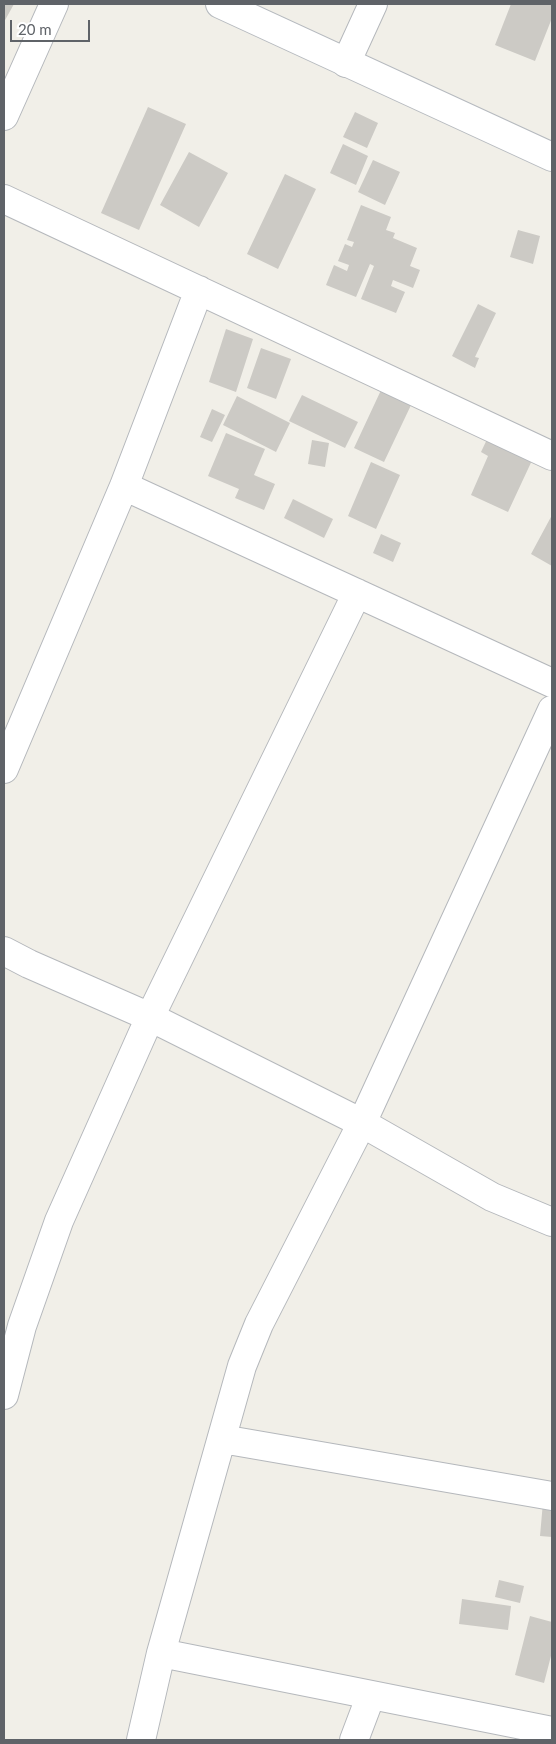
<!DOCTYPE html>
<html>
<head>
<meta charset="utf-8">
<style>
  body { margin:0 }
  #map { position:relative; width:556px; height:1744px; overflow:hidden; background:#f1efe8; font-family:Lato,sans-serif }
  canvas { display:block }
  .frame { position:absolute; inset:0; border:5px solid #5f6368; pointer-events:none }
  .scale { position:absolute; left:10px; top:20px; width:80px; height:22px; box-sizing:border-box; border:2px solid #5f6368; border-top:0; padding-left:6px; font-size:15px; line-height:18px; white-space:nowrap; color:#5f6368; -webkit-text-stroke:4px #fff; paint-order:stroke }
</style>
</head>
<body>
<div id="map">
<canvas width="556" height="1744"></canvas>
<div class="frame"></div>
<div class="scale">20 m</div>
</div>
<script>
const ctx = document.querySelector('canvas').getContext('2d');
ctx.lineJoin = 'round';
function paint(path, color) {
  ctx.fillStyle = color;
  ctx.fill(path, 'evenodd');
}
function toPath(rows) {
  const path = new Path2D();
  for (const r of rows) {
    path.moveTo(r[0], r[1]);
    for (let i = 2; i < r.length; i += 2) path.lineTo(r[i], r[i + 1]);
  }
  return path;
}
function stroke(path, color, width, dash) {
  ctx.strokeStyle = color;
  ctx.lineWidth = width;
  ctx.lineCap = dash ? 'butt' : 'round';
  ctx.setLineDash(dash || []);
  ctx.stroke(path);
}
paint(toPath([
  [4,4,14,4,4,22],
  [511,4,552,4,552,18,535,61,495,45],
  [148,107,186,124,139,230,101,213],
  [355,112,378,123,367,148,343,137],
  [343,144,368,156,356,185,330,173],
  [189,152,228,173,199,227,160,205],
  [373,160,400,172,385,205,358,192],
  [285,174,316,189,278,269,247,254],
  [361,205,391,217,386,230,395,233,393,238,417,248,410,266,420,270,413,288,393,280,391,286,405,292,396,313,361,299,374,266,370,264,356,297,326,285,334,265,347,271,349,265,338,261,345,244,352,247,354,242,347,240],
  [518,230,540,236,533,264,510,257],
  [478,304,496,313,475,357,479,358,475,368,452,356],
  [226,329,253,339,236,392,209,382],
  [261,348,291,359,276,399,247,388],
  [382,388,412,403,384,462,354,448],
  [302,395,358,422,345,448,289,421],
  [237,396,290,423,276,452,223,425],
  [212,409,225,415,212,442,200,437],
  [226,433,265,449,254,475,275,484,264,510,235,498,239,489,208,476],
  [490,433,535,454,508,512,471,495,488,456,481,452],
  [312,440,329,443,325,467,308,464],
  [371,462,400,475,376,529,348,516],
  [293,499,333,519,324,538,284,518],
  [552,515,552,566,531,554],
  [381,534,401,543,393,562,373,553],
  [543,1502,552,1502,552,1537,540,1536],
  [499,1580,524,1586,520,1603,495,1597],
  [462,1599,511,1606,508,1630,459,1624],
  [530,1616,552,1622,552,1652,544,1683,515,1675]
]), '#cccac5');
const street = toPath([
  [346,63,373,4],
  [4,116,54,4],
  [4,199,552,456],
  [124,486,552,683],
  [4,769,124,486,199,290],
  [4,951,29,964,150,1017,362,1123,492,1197,552,1222],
  [4,1395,22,1326,59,1221,150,1017,357,593],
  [222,1439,552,1496],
  [161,1653,552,1731],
  [141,1740,161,1653,242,1366,259,1324,362,1123,552,710],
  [354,1740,371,1695]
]);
const secondary = toPath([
  [220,4,552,157]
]);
stroke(street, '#b5b8bc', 30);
stroke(secondary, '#b6babf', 30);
stroke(street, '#fff', 28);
stroke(secondary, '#fff', 28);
</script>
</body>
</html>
